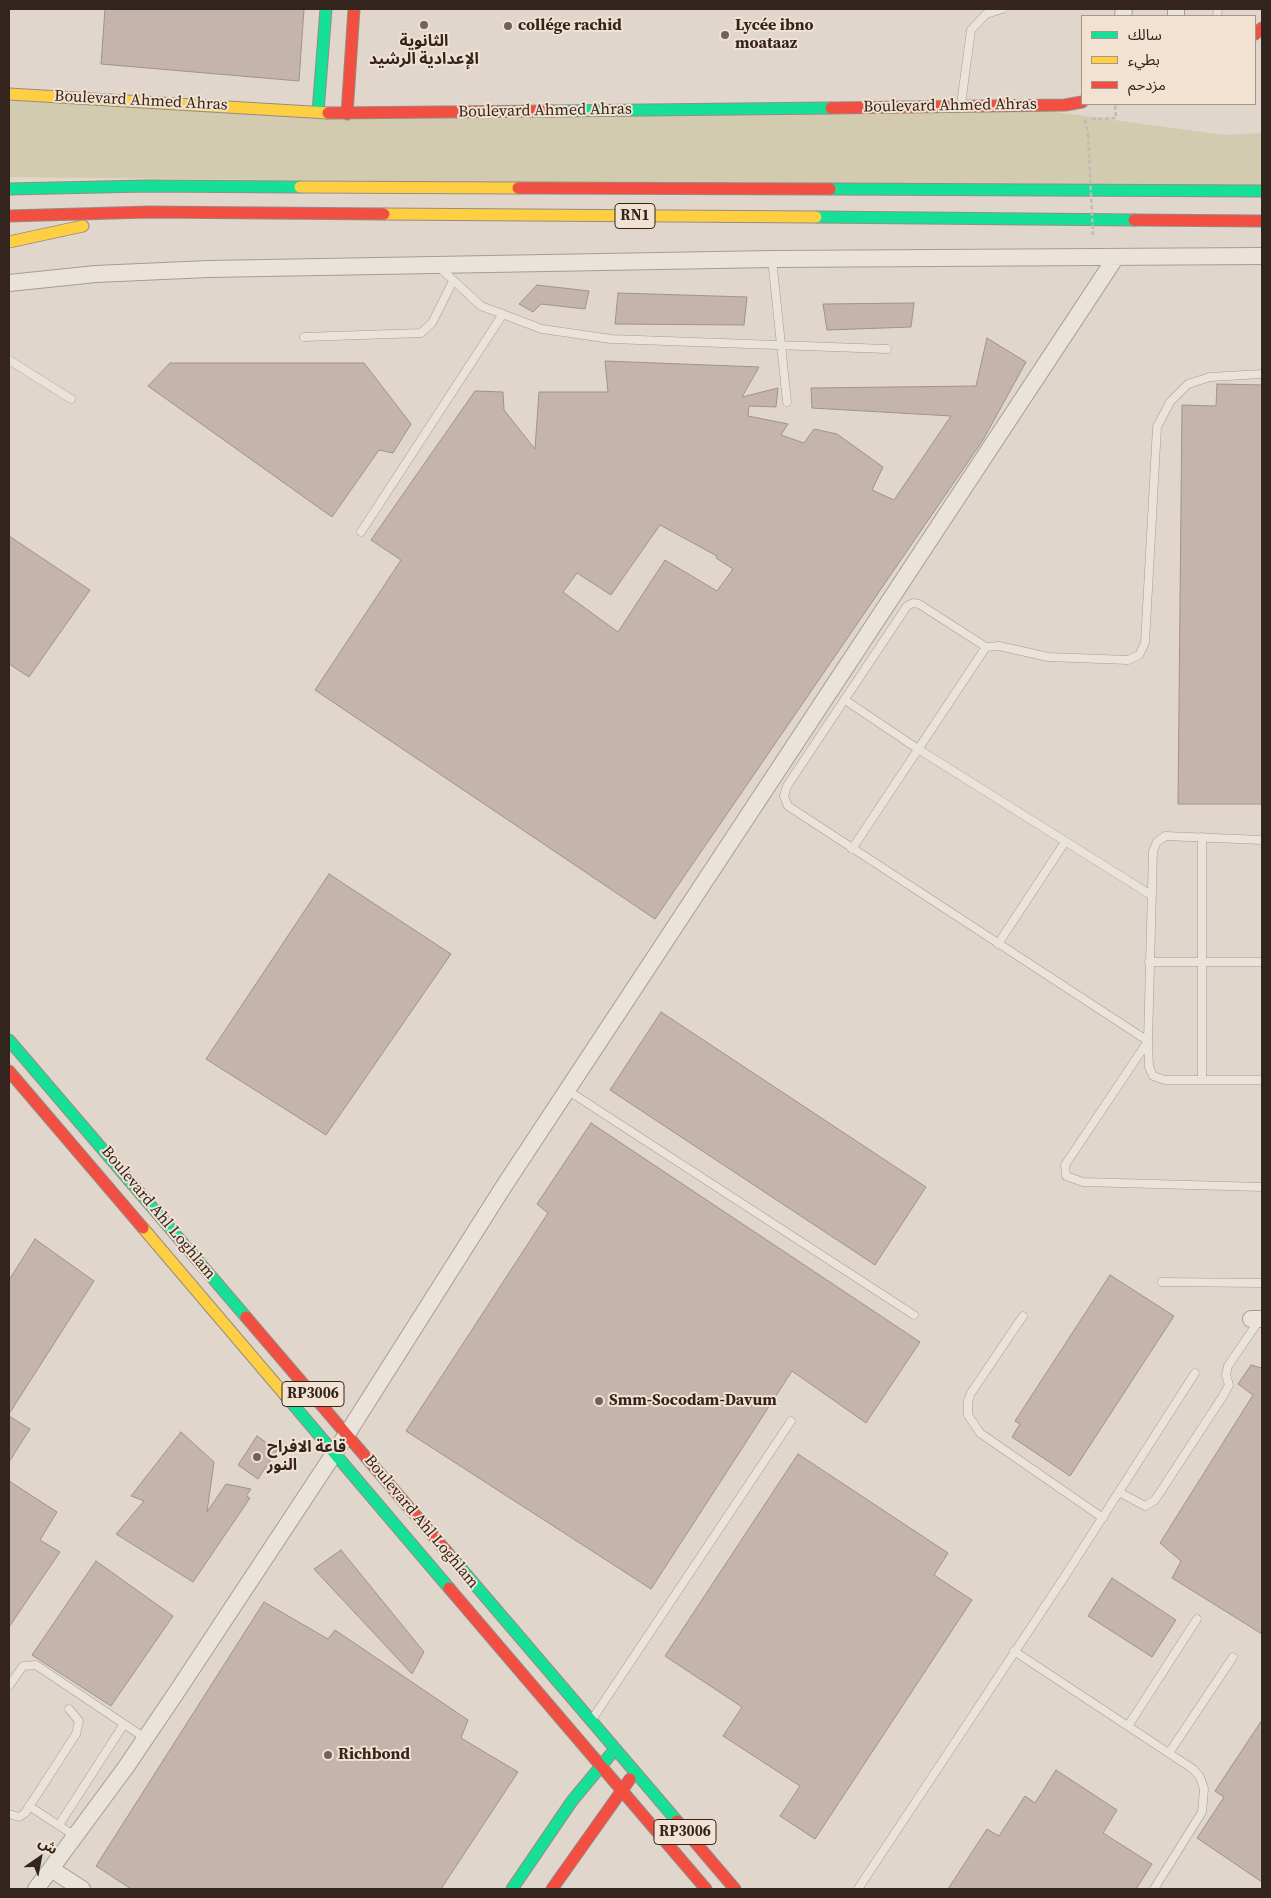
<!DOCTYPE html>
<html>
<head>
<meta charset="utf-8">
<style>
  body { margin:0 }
  #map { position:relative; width:1271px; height:1898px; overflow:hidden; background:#e1d6cb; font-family:"Source Serif 4","Noto Sans Arabic",serif }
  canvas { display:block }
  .frame { position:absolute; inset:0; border:10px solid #33241e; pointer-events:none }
  .legend { position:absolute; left:1081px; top:15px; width:175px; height:90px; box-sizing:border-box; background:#f1e2d1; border:1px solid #a59689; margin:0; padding:6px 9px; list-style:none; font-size:15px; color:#33241e }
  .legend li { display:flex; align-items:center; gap:10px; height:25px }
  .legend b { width:25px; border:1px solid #a59689 }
  .north { position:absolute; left:15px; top:1833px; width:50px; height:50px; -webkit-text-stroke:4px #f1e2d1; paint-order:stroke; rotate:33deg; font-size:14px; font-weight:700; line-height:20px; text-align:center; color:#33241e }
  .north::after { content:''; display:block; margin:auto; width:18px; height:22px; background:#33241e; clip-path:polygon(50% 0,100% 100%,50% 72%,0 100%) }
</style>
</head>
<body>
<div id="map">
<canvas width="1271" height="1898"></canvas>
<div class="frame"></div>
<ul class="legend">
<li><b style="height:6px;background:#16e098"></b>سالك</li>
<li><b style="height:6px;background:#ffcf43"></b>بطيء</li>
<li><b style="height:6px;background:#f24e42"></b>مزدحم</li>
</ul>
<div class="north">ش</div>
</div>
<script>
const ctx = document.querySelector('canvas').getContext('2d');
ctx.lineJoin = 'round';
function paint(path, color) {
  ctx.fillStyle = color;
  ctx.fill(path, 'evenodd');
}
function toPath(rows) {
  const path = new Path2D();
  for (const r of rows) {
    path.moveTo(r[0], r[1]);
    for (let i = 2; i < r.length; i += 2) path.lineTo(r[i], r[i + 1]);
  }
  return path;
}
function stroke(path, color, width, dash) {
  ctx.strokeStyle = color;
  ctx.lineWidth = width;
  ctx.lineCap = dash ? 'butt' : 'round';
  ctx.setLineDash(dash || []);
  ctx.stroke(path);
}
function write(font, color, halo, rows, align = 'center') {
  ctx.font = font + ' "Source Serif 4","Noto Sans Arabic",serif';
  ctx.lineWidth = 4;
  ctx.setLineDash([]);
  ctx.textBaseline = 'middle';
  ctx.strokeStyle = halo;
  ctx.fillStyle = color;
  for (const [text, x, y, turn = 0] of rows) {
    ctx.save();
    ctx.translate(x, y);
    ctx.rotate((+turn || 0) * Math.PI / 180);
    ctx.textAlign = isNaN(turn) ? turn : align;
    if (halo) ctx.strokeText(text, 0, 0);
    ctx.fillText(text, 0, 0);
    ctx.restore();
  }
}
paint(toPath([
  [9,93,347,112,1033,109,1224,135,1262,133,1262,191,9,177]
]), '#d2cbaf');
const building = toPath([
  [105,9,304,9,299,81,101,64,105,9],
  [537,285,589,291,585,309,541,304,533,312,519,304,537,285],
  [618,293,747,297,744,325,615,324,618,293],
  [914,303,911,327,827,330,823,304,914,303],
  [987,338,1026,362,983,440,655,919,315,690,401,560,371,540,475,391,503,392,504,410,535,449,539,392,608,392,605,361,759,367,742,397,778,388,776,407,749,406,748,416,788,424,781,435,804,443,814,429,837,434,883,467,872,490,894,500,951,416,812,408,811,388,976,386,987,338],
  [660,525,717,556,716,558,733,569,717,591,665,560,618,632,563,592,577,573,611,595,660,525],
  [170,363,364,363,411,424,393,453,379,450,332,517,148,386,170,363],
  [1217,384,1262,385,1262,804,1178,804,1182,405,1216,406,1217,384],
  [9,536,90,590,29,677,9,664,9,536],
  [329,874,451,954,326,1135,206,1059,329,874],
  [661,1012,926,1187,875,1265,610,1090,661,1012],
  [591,1123,920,1342,866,1423,792,1371,651,1589,406,1431,548,1213,537,1204,591,1123],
  [35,1239,94,1281,9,1414,9,1280,35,1239],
  [1110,1275,1174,1316,1070,1476,1012,1437,1020,1424,1015,1421,1110,1275],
  [1251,1365,1262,1368,1262,1634,1172,1578,1181,1561,1160,1543,1253,1395,1238,1384,1251,1365],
  [9,1416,30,1429,9,1462,9,1416],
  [181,1432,214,1462,207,1512,226,1484,251,1489,246,1496,250,1498,193,1582,116,1534,144,1501,131,1496,181,1432],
  [257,1436,277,1450,258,1479,238,1465,257,1436],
  [798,1454,948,1553,934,1575,972,1600,815,1839,780,1816,800,1786,723,1736,742,1707,665,1656,798,1454],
  [9,1481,57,1512,40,1540,60,1552,9,1627,9,1481],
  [341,1550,424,1652,412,1674,314,1569,341,1550],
  [96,1561,173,1616,111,1706,32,1655,96,1561],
  [1112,1578,1176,1620,1152,1657,1088,1616,1112,1578],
  [264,1602,328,1639,335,1630,468,1720,461,1738,518,1772,441,1889,131,1889,96,1866,264,1602],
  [1262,1720,1262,1882,1197,1838,1224,1797,1215,1791,1262,1720],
  [1056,1770,1117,1810,1103,1833,1152,1864,1136,1889,948,1889,987,1829,999,1836,1025,1796,1035,1803,1056,1770]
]);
paint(building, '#c4b4ac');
stroke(building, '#a0928b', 1);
const lane = toPath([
  [1217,16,1218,9],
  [961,104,971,30,986,14,1002,9],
  [772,259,787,402],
  [439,267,481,306,542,329,611,339,887,349],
  [304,337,421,333,432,323,453,281],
  [9,360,71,399],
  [361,532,503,314],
  [845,700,918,749,1151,895],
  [1202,837,1202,1080],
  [1262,840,1165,836,1157,842,1153,851,1148,1041,1149,1067,1153,1076,1165,1080,1262,1080],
  [852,849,986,647],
  [998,944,1065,842],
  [1149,962,1262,962],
  [1148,1041,788,806,784,796,787,786,907,606,913,603,919,604,986,647,999,646,1048,657,1128,660,1139,655,1145,643,1157,427,1170,402,1188,384,1210,377,1262,374],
  [1148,1041,1065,1165,1066,1176,1083,1182,1262,1187],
  [567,1090,914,1315],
  [1162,1282,1262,1283],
  [1023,1316,971,1393,968,1401,968,1415,980,1433,1103,1518],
  [1119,1492,1145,1506,1155,1500,1223,1396,1229,1385,1226,1375,1228,1366,1260,1319],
  [1014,1651,1193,1769,1200,1777,1204,1789,1202,1812,1154,1889],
  [9,1686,23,1666,36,1665,145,1738],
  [593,1718,791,1421],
  [1128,1726,1197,1619],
  [1169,1753,1233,1657],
  [29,1806,75,1836],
  [9,1814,19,1817,25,1813,76,1734,79,1721,69,1709],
  [59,1825,124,1724],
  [858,1889,1065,1576,1195,1373]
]);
const street = toPath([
  [1123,16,1124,9],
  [1176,16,1176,9],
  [9,283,96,274,208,269,772,259,1262,256],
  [1251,1319,1262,1319],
  [51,1869,82,1889],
  [36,1889,126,1767,176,1693,347,1434,504,1186,1116,257]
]);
const fast = toPath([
  [553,111,831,108],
  [318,112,326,9],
  [9,189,146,186,300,187],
  [830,189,1262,191],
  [816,217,1134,220],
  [9,1040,246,1317],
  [285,1395,449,1588],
  [447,1552,677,1821],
  [512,1889,572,1801,611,1754]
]);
const slow = toPath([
  [9,94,328,113],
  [300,187,518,188],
  [384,214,816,217],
  [9,242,83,226],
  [143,1228,285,1395]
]);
const jam = toPath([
  [1255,34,1262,28],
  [831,108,1065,105,1082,102],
  [328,113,553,111],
  [347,114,354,9],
  [518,188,830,189],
  [9,216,149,212,384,214],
  [1134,220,1262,221],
  [9,1071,143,1228],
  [246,1317,447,1552],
  [449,1588,706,1889],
  [677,1821,735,1889],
  [552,1889,630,1779]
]);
stroke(lane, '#a69c94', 9);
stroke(street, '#a69c94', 18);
stroke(fast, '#958c85', 13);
stroke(slow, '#958c85', 13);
stroke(jam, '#958c85', 13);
stroke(toPath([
  [1092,119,1116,118,1115,104],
  [1085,120,1088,134]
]), '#c2bab3', 2.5, [4, 2.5]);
stroke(lane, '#eae3dc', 8);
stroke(street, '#eae3dc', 16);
stroke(fast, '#16e098', 11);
stroke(slow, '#ffcf43', 11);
stroke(jam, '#f24e42', 11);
stroke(toPath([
  [1088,134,1093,235]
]), '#c2bab3', 2.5, [4, 2.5]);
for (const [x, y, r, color] of [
  [424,25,5,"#70625b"],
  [508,26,5,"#70625b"],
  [725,35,5,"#70625b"],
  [599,1401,5,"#70625b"],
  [257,1457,5,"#70625b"],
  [328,1755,5,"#70625b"]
]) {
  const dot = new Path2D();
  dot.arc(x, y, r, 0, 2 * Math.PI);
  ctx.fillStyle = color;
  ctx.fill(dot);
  stroke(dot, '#f1e2d1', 2);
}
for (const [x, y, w] of [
  [635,216,40],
  [313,1394,62],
  [685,1832,62]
]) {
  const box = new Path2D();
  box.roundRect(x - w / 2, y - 12.5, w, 25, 4);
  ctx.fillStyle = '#f1e2d1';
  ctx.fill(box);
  stroke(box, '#33241e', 1);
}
write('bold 15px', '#33241e', null, [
  ["RN1",635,216],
  ["RP3006",313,1394],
  ["RP3006",685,1832]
]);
write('bold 16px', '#33241e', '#f1e2d1', [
  ["collége rachid",518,26],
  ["Lycée ibno",735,26],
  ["moataaz",735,44],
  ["الثانوية",424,42,"center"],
  ["الإعدادية الرشيد",424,60,"center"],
  ["Smm-Socodam-Davum",609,1401],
  ["قاعة الافراح",267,1448],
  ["النور",267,1466],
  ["Richbond",338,1755]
], 'left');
write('16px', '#33241e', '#f1e2d1', [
  ["Boulevard Ahmed Ahras",141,101,3],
  ["Boulevard Ahmed Ahras",950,106,-1],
  ["Boulevard Ahmed Ahras",545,111,-1],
  ["Boulevard Ahl Loghlam",158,1213,50],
  ["Boulevard Ahl Loghlam",421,1522,50]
]);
</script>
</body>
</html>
